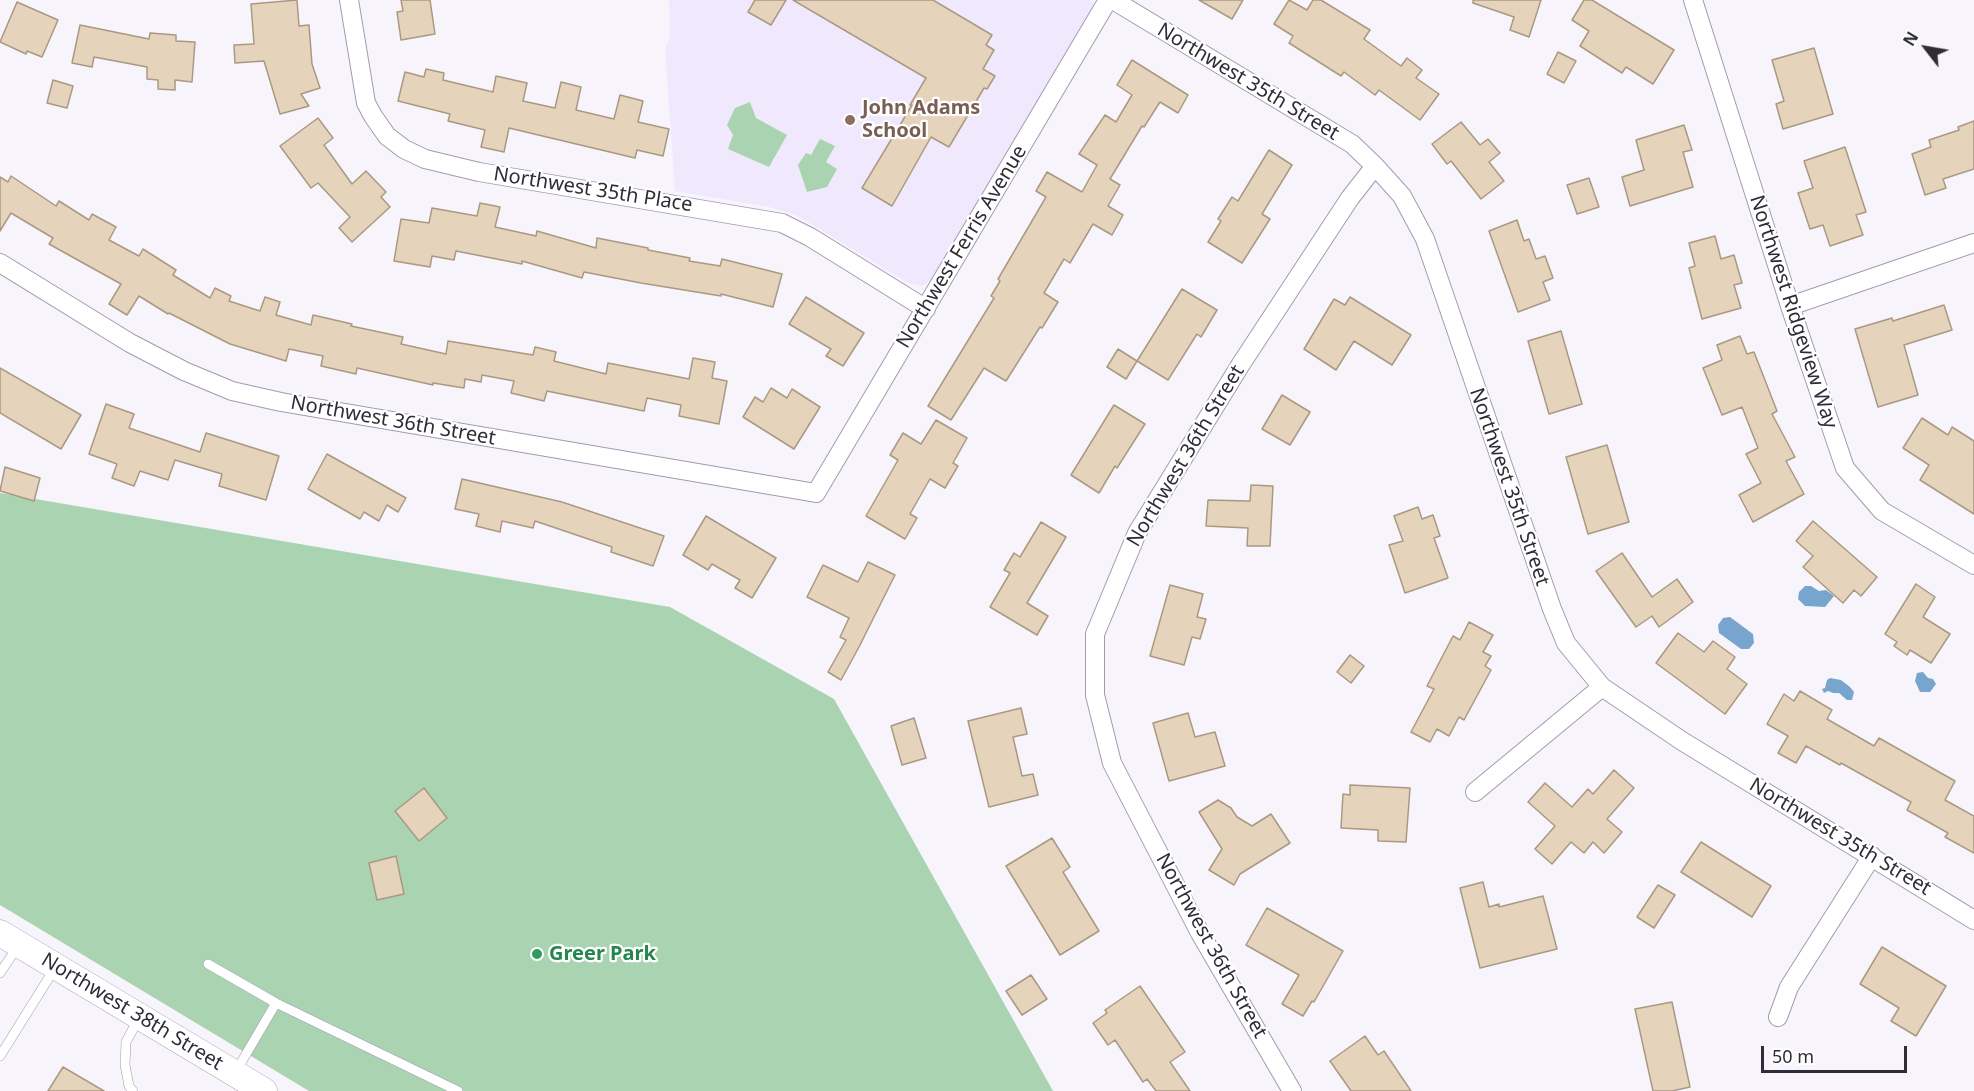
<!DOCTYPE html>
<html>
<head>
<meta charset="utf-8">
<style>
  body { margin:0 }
  #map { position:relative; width:1974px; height:1091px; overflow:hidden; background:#f7f5fb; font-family:"Noto Sans",sans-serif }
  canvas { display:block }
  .north { position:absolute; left:1896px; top:18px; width:60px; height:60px; -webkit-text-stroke:4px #fff; paint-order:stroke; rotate:301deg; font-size:16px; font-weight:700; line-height:24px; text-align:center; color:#302c37 }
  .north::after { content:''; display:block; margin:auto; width:21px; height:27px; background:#302c37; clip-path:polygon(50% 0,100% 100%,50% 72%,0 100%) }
  .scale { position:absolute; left:1761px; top:1046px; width:146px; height:27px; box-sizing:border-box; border:3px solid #302c37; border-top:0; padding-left:8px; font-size:18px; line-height:21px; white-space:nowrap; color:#302c37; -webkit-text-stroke:4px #fff; paint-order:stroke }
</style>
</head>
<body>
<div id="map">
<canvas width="1974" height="1091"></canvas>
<div class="north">N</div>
<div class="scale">50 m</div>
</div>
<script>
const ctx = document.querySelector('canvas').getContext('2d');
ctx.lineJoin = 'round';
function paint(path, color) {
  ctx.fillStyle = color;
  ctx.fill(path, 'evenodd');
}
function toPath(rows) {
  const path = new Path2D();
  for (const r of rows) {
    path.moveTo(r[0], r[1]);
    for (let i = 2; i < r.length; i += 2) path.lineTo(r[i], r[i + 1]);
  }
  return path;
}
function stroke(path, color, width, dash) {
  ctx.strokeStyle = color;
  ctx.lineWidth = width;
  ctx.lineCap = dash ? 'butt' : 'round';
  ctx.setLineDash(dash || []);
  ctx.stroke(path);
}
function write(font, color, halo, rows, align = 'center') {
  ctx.font = font + ' "Noto Sans",sans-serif';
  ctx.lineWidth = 4.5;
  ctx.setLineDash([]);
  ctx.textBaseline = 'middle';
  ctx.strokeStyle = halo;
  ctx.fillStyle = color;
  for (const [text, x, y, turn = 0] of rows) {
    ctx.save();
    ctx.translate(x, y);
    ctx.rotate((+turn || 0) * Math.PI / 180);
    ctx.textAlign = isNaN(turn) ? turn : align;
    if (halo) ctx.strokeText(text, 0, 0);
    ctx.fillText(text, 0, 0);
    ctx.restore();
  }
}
paint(toPath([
  [669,0,1090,0,1094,5,1093,15,933,280,922,286,908,283,796,215,769,207,675,191,665,49,670,36]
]), '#f0e9fd');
paint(toPath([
  [750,102,756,118,787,135,769,167,728,149,733,135,727,125,735,108],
  [820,139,835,146,826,162,837,169,827,187,807,192,798,165,806,153,811,155],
  [0,493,670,607,834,699,1053,1091,309,1091,0,905]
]), '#aad3b1');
paint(toPath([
  [1805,586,1811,586,1819,591,1826,590,1834,596,1825,607,1805,606,1798,599,1799,592],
  [1730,617,1753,634,1754,643,1749,649,1741,649,1719,633,1718,625,1723,618],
  [1923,672,1928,678,1933,679,1936,684,1930,692,1920,692,1915,681,1917,673],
  [1830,678,1841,680,1850,687,1854,692,1852,700,1847,700,1839,693,1833,693,1828,691,1824,693,1822,689,1825,688,1827,680]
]), '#78a5ce');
const building = toPath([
  [297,0,299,26,309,25,312,64,320,88,301,94,309,106,280,114,264,61,235,63,234,45,254,44,251,4,297,0],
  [401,0,430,0,435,34,401,40,397,12,403,11,401,0],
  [755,0,786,0,771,25,748,12,755,0],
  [793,0,933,0,992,35,986,45,994,50,983,69,995,76,987,89,984,88,949,147,931,137,892,206,862,188,912,105,910,105,926,78,793,0],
  [1199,0,1243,0,1232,19,1199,0],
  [1289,0,1307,10,1313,0,1321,0,1370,30,1364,39,1401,66,1407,58,1422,70,1416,78,1439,94,1420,120,1379,90,1375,95,1344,72,1341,76,1289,43,1293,36,1274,24,1289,0],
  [1473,0,1541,0,1529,37,1510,30,1514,17,1473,3,1473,0],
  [1584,0,1592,0,1674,50,1653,84,1626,67,1622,73,1580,46,1589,31,1572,20,1584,0],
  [17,2,58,20,42,57,27,51,26,54,0,42,17,2],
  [80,25,149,39,150,33,176,35,176,41,195,42,192,82,175,80,175,90,158,89,158,80,147,79,147,67,94,57,92,67,72,63,80,25],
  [1814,48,1833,114,1783,129,1776,104,1784,101,1772,60,1814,48],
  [1558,52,1576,61,1564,83,1547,74,1558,52],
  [1132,60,1188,95,1178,113,1160,102,1144,127,1142,126,1110,179,1120,185,1108,206,1123,215,1112,235,1093,224,1070,263,1064,259,1044,293,1058,302,1042,328,1040,327,1006,381,984,368,951,420,928,406,994,298,991,296,1000,281,998,279,1046,197,1036,191,1047,172,1082,192,1097,165,1079,154,1105,115,1116,122,1132,95,1117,85,1132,60],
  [426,69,444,73,443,80,493,92,496,76,527,83,523,101,555,108,561,82,581,87,576,110,614,119,620,95,643,101,638,122,669,129,663,156,637,150,635,158,509,128,504,152,481,147,485,130,448,121,450,114,398,101,405,72,424,77,426,69],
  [53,80,73,86,67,108,47,103,53,80],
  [318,118,333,138,324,145,352,184,366,171,386,192,381,197,390,207,352,242,339,228,350,217,318,183,311,188,280,146,318,118],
  [1974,121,1974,169,1943,179,1946,188,1925,195,1912,154,1931,147,1929,140,1959,130,1958,127,1974,121],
  [1461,122,1480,145,1488,139,1500,153,1489,162,1504,181,1481,199,1451,161,1447,164,1432,144,1461,122],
  [1684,125,1692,150,1683,152,1693,187,1630,206,1622,177,1644,170,1636,140,1684,125],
  [1845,147,1866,212,1856,215,1863,235,1830,246,1823,225,1810,229,1798,193,1813,188,1804,161,1845,147],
  [1269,150,1292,165,1262,214,1270,219,1242,263,1208,242,1221,221,1218,219,1232,197,1238,201,1269,150],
  [11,176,56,206,59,201,89,220,92,214,116,227,109,240,139,256,143,249,176,270,173,275,210,298,215,288,231,296,229,301,260,311,265,297,280,302,276,315,311,325,313,315,352,324,351,326,403,337,401,344,446,354,448,341,533,355,535,347,556,352,554,361,606,374,608,363,689,379,693,358,715,362,712,378,727,381,719,424,679,416,681,405,647,398,644,411,547,391,544,401,511,393,514,381,482,375,481,382,465,379,464,388,433,383,433,385,357,368,356,374,321,366,323,356,289,349,286,361,230,344,169,313,168,314,139,296,127,315,109,304,121,284,49,244,53,238,11,213,0,231,0,177,8,182,11,176],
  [1589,178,1599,207,1577,214,1567,185,1589,178],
  [480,203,500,207,495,227,536,236,537,231,596,248,597,238,648,248,648,250,690,258,689,261,720,266,722,259,782,274,773,307,721,294,721,296,641,283,584,272,582,278,522,261,522,264,456,251,454,260,432,256,430,267,394,261,401,219,429,223,432,208,477,216,480,203],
  [1517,220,1524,241,1529,239,1536,259,1545,256,1553,278,1543,282,1550,300,1518,312,1489,231,1517,220],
  [1715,236,1721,259,1734,255,1742,283,1734,285,1741,308,1702,319,1689,268,1695,266,1689,243,1715,236],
  [1182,289,1217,310,1201,337,1197,334,1168,380,1137,361,1182,289],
  [806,297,864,333,843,366,826,356,831,349,789,324,806,297],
  [1350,297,1411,335,1392,365,1354,341,1336,370,1304,349,1334,299,1345,305,1350,297],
  [1944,305,1952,330,1904,345,1918,395,1878,407,1855,329,1892,318,1893,321,1944,305],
  [1561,331,1582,404,1549,414,1528,341,1561,331],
  [1740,336,1747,354,1754,352,1777,411,1772,414,1795,457,1786,461,1804,494,1753,522,1739,495,1761,483,1746,454,1758,448,1742,407,1722,415,1703,368,1722,360,1717,345,1740,336],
  [1118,349,1137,361,1126,379,1107,367,1118,349],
  [0,368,81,415,61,449,0,413,0,368],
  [771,388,787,398,792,389,820,407,794,449,743,417,755,397,763,402,771,388],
  [1282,395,1310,412,1290,445,1262,429,1282,395],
  [106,404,134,414,129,428,200,452,206,433,279,456,266,500,219,486,222,474,175,460,168,480,140,471,134,486,112,478,117,464,89,454,106,404],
  [1114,405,1145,424,1117,468,1115,466,1099,493,1071,475,1114,405],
  [1922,418,1948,435,1952,427,1974,441,1974,514,1920,480,1929,465,1903,448,1922,418],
  [936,420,967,438,953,463,958,466,945,488,930,479,910,514,917,518,905,539,866,516,898,460,890,455,903,433,921,444,936,420],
  [1607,445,1629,522,1588,534,1566,457,1607,445],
  [327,454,406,498,398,512,387,505,379,521,364,512,360,519,308,489,327,454],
  [5,467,40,478,34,501,0,491,5,467],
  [462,479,562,502,664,536,653,566,611,552,612,547,535,521,533,528,502,521,500,532,476,526,479,514,455,509,462,479],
  [1251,485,1273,486,1270,546,1247,546,1248,528,1206,526,1208,500,1250,501,1251,485],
  [1418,507,1422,519,1433,515,1440,536,1434,538,1448,578,1405,593,1389,545,1403,541,1394,516,1418,507],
  [706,516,776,558,752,598,735,588,740,580,712,564,708,570,683,555,706,516],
  [1813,521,1877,577,1861,596,1854,590,1843,603,1803,567,1813,556,1796,541,1813,521],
  [1041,522,1066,537,1027,603,1048,616,1037,635,990,607,1010,573,1004,570,1014,553,1020,557,1041,522],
  [1622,553,1652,597,1677,579,1693,602,1659,627,1652,616,1636,627,1596,571,1622,553],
  [868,562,895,575,859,647,841,680,828,672,846,640,840,637,849,618,807,597,823,565,858,582,868,562],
  [1916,584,1935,597,1923,617,1950,634,1931,663,1910,650,1907,655,1894,646,1897,642,1885,634,1916,584],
  [1170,585,1203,594,1197,617,1206,619,1200,639,1192,637,1184,665,1150,656,1170,585],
  [1469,622,1493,635,1483,652,1491,656,1485,666,1491,670,1464,720,1459,717,1449,736,1437,729,1430,742,1411,732,1434,689,1427,686,1453,636,1460,640,1469,622],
  [1678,633,1704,652,1713,641,1735,657,1727,669,1747,684,1725,714,1656,663,1678,633],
  [1350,655,1364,666,1351,683,1337,672,1350,655],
  [1800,691,1832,710,1827,719,1874,746,1879,738,1955,781,1945,800,1974,816,1974,853,1945,837,1948,833,1907,810,1911,802,1841,763,1840,765,1806,746,1796,763,1778,753,1788,736,1767,724,1784,694,1794,701,1800,691],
  [1021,708,1027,734,1013,737,1022,776,1033,774,1038,795,989,807,968,721,1021,708],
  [1188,713,1195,737,1215,732,1225,766,1169,781,1153,723,1188,713],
  [914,718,926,758,902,765,891,726,914,718],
  [1614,770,1634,788,1607,819,1622,832,1604,853,1593,842,1584,853,1571,842,1552,864,1535,849,1555,826,1528,802,1545,783,1572,807,1588,789,1593,794,1614,770],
  [1350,785,1410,788,1406,842,1378,841,1378,830,1341,828,1343,794,1350,795,1350,785],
  [424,788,447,818,419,841,395,811,424,788],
  [1218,800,1231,808,1237,817,1252,826,1271,814,1290,843,1240,874,1234,885,1209,870,1222,849,1199,812,1218,800],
  [1052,838,1070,867,1063,872,1099,931,1060,955,1006,866,1052,838],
  [1701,842,1771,886,1752,917,1681,872,1701,842],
  [396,856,404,894,377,900,369,863,396,856],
  [1483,882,1489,907,1499,904,1499,907,1543,896,1557,949,1480,968,1460,888,1483,882],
  [1658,885,1675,895,1654,928,1637,917,1658,885],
  [1267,908,1343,951,1314,1002,1312,1001,1303,1016,1282,1004,1299,975,1246,945,1267,908],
  [1882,947,1946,986,1916,1036,1891,1021,1899,1008,1860,984,1882,947],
  [1031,975,1047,999,1022,1015,1006,991,1031,975],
  [1140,986,1185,1052,1170,1062,1190,1091,1156,1091,1147,1079,1143,1082,1115,1040,1108,1045,1093,1023,1107,1013,1105,1010,1140,986],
  [1672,1002,1690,1087,1672,1091,1653,1091,1635,1009,1672,1002],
  [1365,1036,1378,1055,1384,1051,1411,1091,1351,1091,1330,1061,1365,1036],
  [63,1067,104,1091,48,1091,63,1067]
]);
paint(building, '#e6d3bc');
stroke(building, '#aa9982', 1.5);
const lane = toPath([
  [208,964,276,1003,458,1091],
  [0,973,18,946],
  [0,1056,55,968],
  [235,1073,276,1003],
  [133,1091,129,1086,125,1065,126,1042,139,1018]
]);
const street = toPath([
  [349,0,366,103,373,116,387,136,404,149,425,159,479,172,782,223,810,237,926,309],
  [1113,0,1352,144,1375,166,1402,196,1425,239,1552,609,1566,643,1602,687,1682,741,1974,920],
  [1693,0,1790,306,1845,468,1882,511,1974,565],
  [0,263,130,343,184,371,232,391,281,402,816,493,1108,0],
  [1790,306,1974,243],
  [1475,792,1602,687],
  [1778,1017,1789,987,1872,856],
  [1292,1091,1200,933,1112,763,1095,695,1095,634,1137,533,1241,364,1350,198,1375,166]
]);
const secondary = toPath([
  [0,933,264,1091]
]);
stroke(lane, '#a29ab3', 10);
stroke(street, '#a29ab3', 20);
stroke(secondary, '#a29ab3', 27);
stroke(lane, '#fff', 9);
stroke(street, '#fff', 18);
stroke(secondary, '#fff', 26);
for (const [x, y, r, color] of [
  [850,120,6,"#8d6e63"],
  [537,954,6,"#2e9e5b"]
]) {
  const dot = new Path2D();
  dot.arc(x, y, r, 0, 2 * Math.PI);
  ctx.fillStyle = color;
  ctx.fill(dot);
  stroke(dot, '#fff', 2);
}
write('20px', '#302c37', '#fff', [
  ["Northwest 35th Street",1248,82,31],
  ["Northwest 35th Place",593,190,9],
  ["Northwest Ferris Avenue",962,247,-59],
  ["Northwest Ridgeview Way",1793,312,72],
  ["Northwest 36th Street",393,421,10],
  ["Northwest 36th Street",1186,456,-59],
  ["Northwest 35th Street",1509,487,71],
  ["Northwest 35th Street",1840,837,31],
  ["Northwest 36th Street",1211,946,61],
  ["Northwest 38th Street",132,1012,31]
]);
write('bold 20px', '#785e54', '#fff', [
  ["John Adams",862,108],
  ["School",862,131]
], 'left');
write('bold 20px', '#27864d', '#fff', [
  ["Greer Park",549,954]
], 'left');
</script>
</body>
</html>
